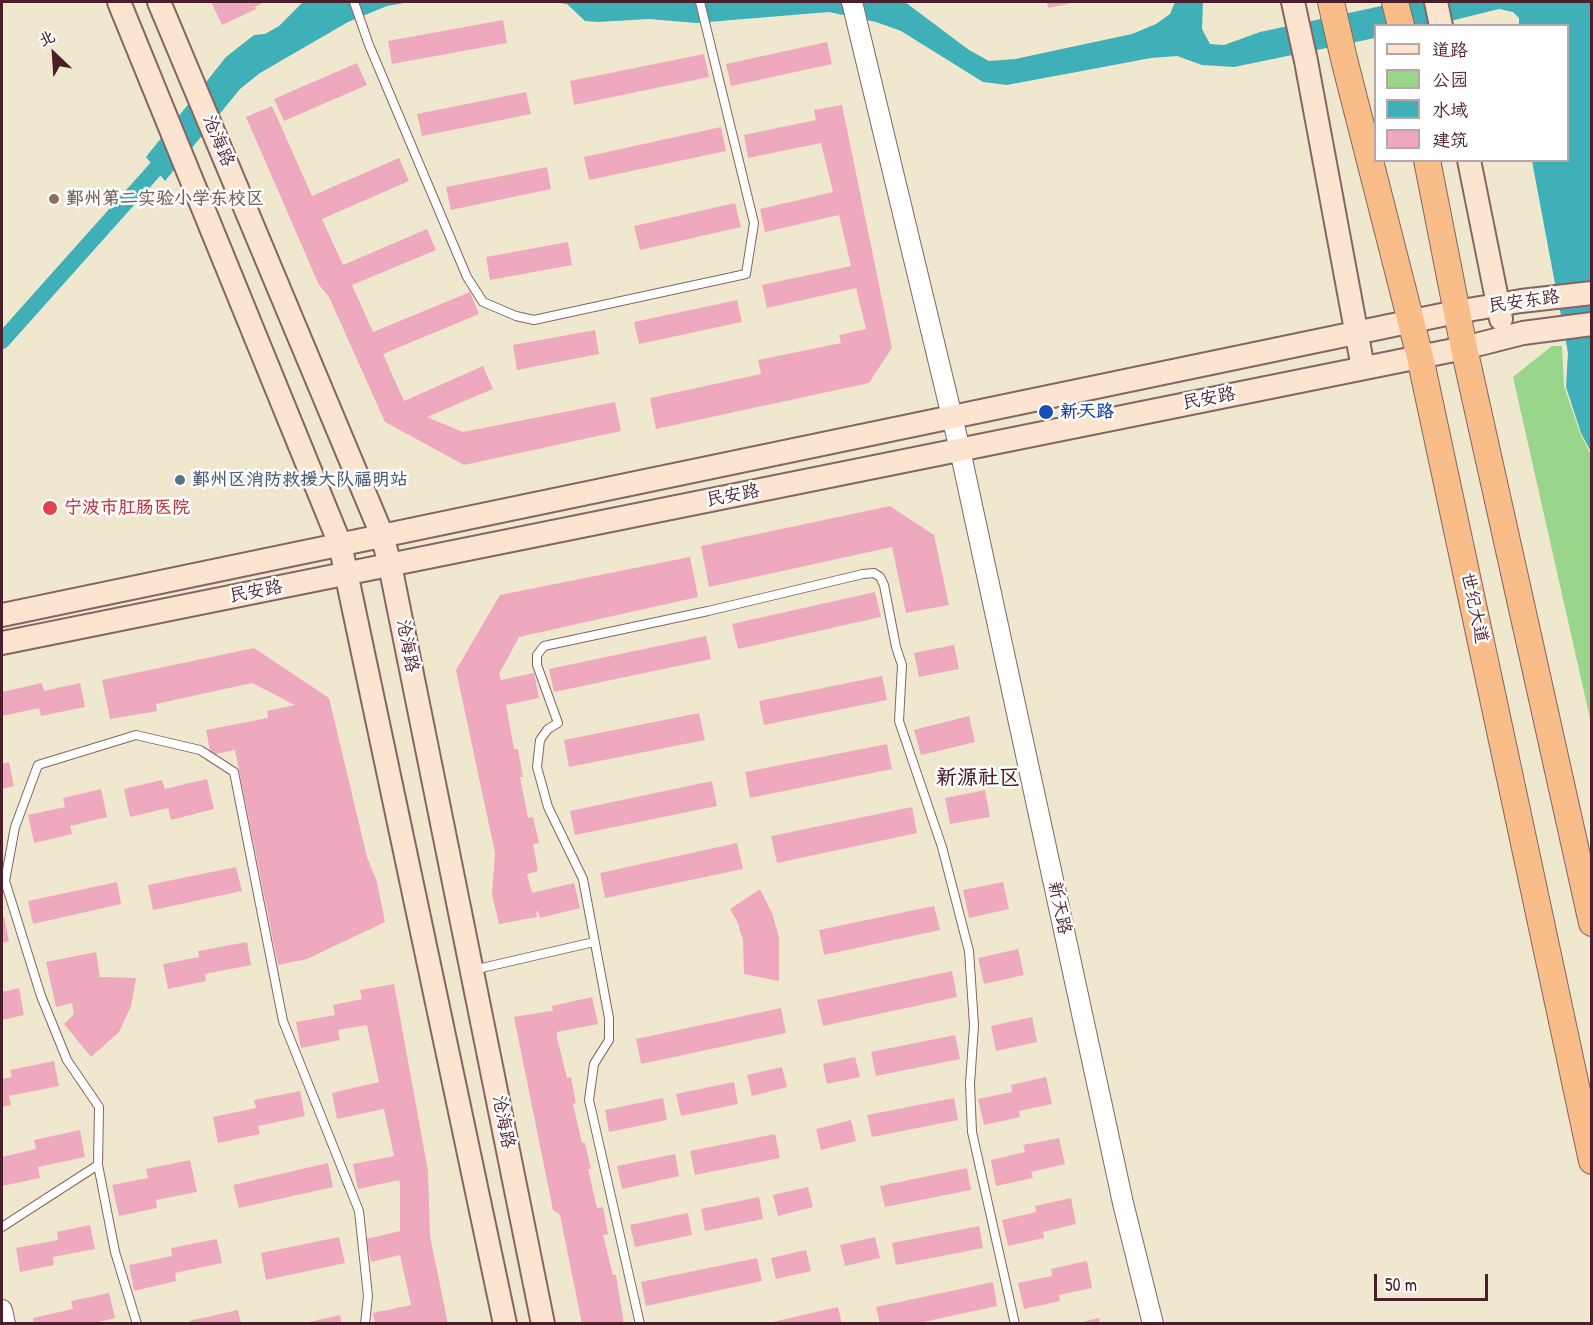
<!DOCTYPE html>
<html>
<head>
<meta charset="utf-8">
<style>
  body { margin:0 }
  #map { position:relative; width:1593px; height:1325px; overflow:hidden; background:#f0e8ce; font-family:"Patrick Hand","LXGW WenKai TC",sans-serif }
  canvas { display:block }
  .frame { position:absolute; inset:0; border:3px solid #4a1f2b; pointer-events:none }
  .legend { position:absolute; left:1374px; top:24px; width:195px; height:138px; box-sizing:border-box; background:#fff; border:2px solid #b7a5aa; margin:0; padding:8px 10px; list-style:none; font-size:18px; color:#4a1f2b }
  .legend li { display:flex; align-items:center; gap:12px; height:30px }
  .legend b { width:30px; border:2px solid #b7a5aa }
  .north { position:absolute; left:24px; top:24px; width:60px; height:60px; -webkit-text-stroke:4px #fff; paint-order:stroke; rotate:335deg; font-size:16px; font-weight:700; line-height:24px; text-align:center; color:#4a1f2b }
  .north::after { content:''; display:block; margin:auto; width:21px; height:27px; background:#4a1f2b; clip-path:polygon(50% 0,100% 100%,50% 72%,0 100%) }
  .scale { position:absolute; left:1374px; top:1274px; width:114px; height:27px; box-sizing:border-box; border:3px solid #4a1f2b; border-top:0; padding-left:8px; font-size:18px; line-height:21px; white-space:nowrap; color:#4a1f2b; -webkit-text-stroke:4px #fff; paint-order:stroke }
</style>
</head>
<body>
<div id="map">
<canvas width="1593" height="1325"></canvas>
<div class="frame"></div>
<ul class="legend">
<li><b style="height:8px;background:#fce5d0"></b>道路</li>
<li><b style="height:16px;background:#99d58a"></b>公园</li>
<li><b style="height:16px;background:#3fb0b8"></b>水域</li>
<li><b style="height:16px;background:#efa9be"></b>建筑</li>
</ul>
<div class="north">北</div>
<div class="scale">50 m</div>
</div>
<script>
const ctx = document.querySelector('canvas').getContext('2d');
ctx.lineJoin = 'round';
function paint(path, color) {
  ctx.fillStyle = color;
  ctx.fill(path, 'evenodd');
}
function toPath(rows) {
  const path = new Path2D();
  for (const r of rows) {
    path.moveTo(r[0], r[1]);
    for (let i = 2; i < r.length; i += 2) path.lineTo(r[i], r[i + 1]);
  }
  return path;
}
function stroke(path, color, width, dash) {
  ctx.strokeStyle = color;
  ctx.lineWidth = width;
  ctx.lineCap = dash ? 'butt' : 'round';
  ctx.setLineDash(dash || []);
  ctx.stroke(path);
}
function write(font, color, halo, rows, align = 'center') {
  ctx.font = font + ' "Patrick Hand","LXGW WenKai TC",sans-serif';
  ctx.lineWidth = 5;
  ctx.setLineDash([]);
  ctx.textBaseline = 'middle';
  ctx.strokeStyle = halo;
  ctx.fillStyle = color;
  for (const [text, x, y, turn = 0] of rows) {
    ctx.save();
    ctx.translate(x, y);
    ctx.rotate((+turn || 0) * Math.PI / 180);
    ctx.textAlign = isNaN(turn) ? turn : align;
    if (halo) ctx.strokeText(text, 0, 0);
    ctx.fillText(text, 0, 0);
    ctx.restore();
  }
}
paint(toPath([
  [1552,346,1562,346,1564,386,1580,433,1591,455,1591,723,1513,377]
]), '#99d58a');
paint(toPath([
  [303,2,410,2,387,6,348,22,260,73,240,89,165,181,146,157,226,57,254,35,265,34,279,26],
  [552,2,905,2,969,50,989,61,1015,59,1132,34,1156,24,1170,14,1175,2,1203,2,1202,29,1210,44,1224,45,1260,32,1400,2,1591,2,1591,452,1581,433,1566,387,1568,353,1532,161,1568,160,1568,26,1519,25,1519,18,1513,12,1499,9,1434,25,1376,26,1375,38,1234,67,1202,65,1177,56,1151,58,1007,85,983,82,901,31,876,22,829,12,696,23,649,19,598,22,585,21,567,4]
]), '#3fb0b8');
stroke(toPath([
  [2,341,169,154]
]), '#3fb0b8', 16);
paint(toPath([
  [211,2,265,2,255,7,256,9,222,25],
  [1047,2,1076,2,1048,8],
  [503,20,507,43,392,64,388,41],
  [827,42,832,64,731,86,726,64],
  [704,54,709,77,574,105,570,81],
  [357,63,367,85,284,121,274,99],
  [526,92,531,114,422,136,417,114],
  [842,105,892,348,869,383,656,429,650,398,761,374,758,360,841,343,839,335,866,329,856,288,767,308,762,285,851,266,839,215,765,232,760,209,833,192,821,143,748,158,744,135,816,120,814,110],
  [272,106,312,196,399,158,409,181,322,219,343,265,427,229,436,250,352,285,373,332,470,292,479,314,383,354,404,401,483,366,493,389,427,417,463,432,615,402,621,431,464,465,385,422,329,297,319,285,246,117],
  [721,127,726,151,589,180,584,157],
  [547,167,551,189,451,210,446,187],
  [735,203,741,227,640,250,634,226],
  [568,242,572,265,490,280,486,257],
  [737,300,742,322,639,344,634,322],
  [595,330,599,354,517,370,513,345],
  [890,506,934,535,949,605,906,613,892,547,709,587,701,546],
  [690,557,698,597,519,637,499,674,501,680,534,673,539,698,506,705,514,749,518,749,523,777,520,777,528,818,533,817,539,843,533,844,538,871,527,874,532,893,574,883,580,908,540,918,538,911,536,912,537,917,499,924,492,895,495,853,456,670,500,595],
  [875,592,881,617,738,649,732,624],
  [706,636,711,659,554,692,549,669],
  [954,645,959,669,919,677,914,653],
  [254,648,329,698,367,857,377,882,385,922,307,959,278,965,235,750,211,755,206,730,268,718,267,711,295,705,252,683,156,704,157,711,110,719,102,680],
  [882,676,887,700,764,725,759,701],
  [42,683,44,691,80,683,85,707,41,716,39,708,2,716,2,692],
  [699,713,705,740,569,767,564,740],
  [969,716,975,742,921,755,914,730],
  [887,744,892,769,750,798,745,772],
  [9,762,14,786,2,789,2,764],
  [207,779,214,809,171,820,168,808,130,817,124,789,162,780,165,789],
  [712,781,717,806,575,835,570,811],
  [101,789,107,817,70,826,72,834,34,843,28,815,65,807,63,798],
  [985,790,990,817,950,824,945,798],
  [912,807,917,833,777,863,771,836],
  [737,843,743,869,605,898,600,873],
  [236,867,242,891,153,910,148,885],
  [117,882,121,904,33,924,28,901],
  [1003,882,1009,909,969,918,963,890],
  [760,889,772,913,779,937,779,981,744,974,743,940,737,921,730,909],
  [934,906,940,930,824,955,819,930],
  [2,917,4,917,9,941,2,943],
  [247,942,251,965,205,974,206,981,168,989,163,964,199,957,198,951],
  [1018,949,1024,975,984,984,978,958],
  [96,952,100,977,136,978,131,1006,119,1032,91,1057,64,1024,74,1014,72,1003,56,1007,46,962],
  [952,971,957,997,823,1026,817,1000],
  [394,984,428,1171,430,1236,448,1324,375,1324,373,1313,411,1305,400,1255,371,1262,366,1239,400,1231,400,1184,399,1180,358,1189,353,1164,394,1156,384,1109,337,1119,332,1093,379,1082,367,1025,338,1030,340,1040,301,1048,296,1022,335,1015,333,1005,362,999,360,990],
  [19,988,24,1015,2,1020,2,992],
  [592,997,598,1024,557,1032,557,1038,567,1078,571,1077,576,1103,573,1104,582,1143,585,1143,591,1169,588,1169,597,1208,603,1207,608,1234,603,1235,613,1275,616,1275,624,1324,582,1324,560,1215,553,1210,514,1017,551,1011,553,1012,552,1006],
  [781,1008,786,1033,641,1064,636,1039],
  [1032,1017,1037,1042,996,1051,991,1026],
  [955,1035,960,1059,876,1076,871,1052],
  [855,1057,860,1077,827,1084,823,1064],
  [54,1061,59,1086,9,1096,11,1105,2,1107,2,1079,12,1077,10,1070],
  [782,1067,787,1087,752,1096,747,1075],
  [1046,1077,1052,1104,1019,1111,1020,1117,984,1125,978,1099,1012,1092,1011,1085],
  [734,1082,738,1104,681,1116,676,1094],
  [300,1091,305,1116,258,1126,260,1134,218,1143,213,1117,256,1108,254,1100],
  [663,1098,667,1120,609,1132,605,1110],
  [954,1098,958,1120,872,1137,867,1115],
  [851,1120,856,1141,821,1150,816,1129],
  [80,1130,85,1157,38,1167,40,1178,2,1186,2,1157,36,1149,34,1140],
  [775,1134,780,1158,695,1175,690,1151],
  [1059,1138,1065,1164,1031,1172,1033,1178,996,1186,991,1160,1025,1152,1023,1145],
  [675,1154,679,1176,622,1189,617,1166],
  [190,1160,197,1192,156,1200,157,1208,119,1216,112,1185,148,1178,146,1169],
  [328,1163,333,1187,239,1208,233,1185],
  [967,1168,971,1190,885,1207,880,1186],
  [808,1187,813,1207,778,1216,773,1195],
  [759,1197,763,1219,705,1231,701,1209],
  [1071,1198,1076,1224,1043,1232,1044,1238,1008,1246,1002,1220,1036,1212,1035,1206],
  [688,1213,692,1235,635,1247,630,1225],
  [90,1225,95,1249,53,1257,54,1265,20,1272,16,1248,58,1240,57,1232],
  [979,1226,983,1248,896,1265,892,1243],
  [339,1237,345,1263,266,1280,261,1253],
  [875,1237,880,1258,845,1266,840,1245],
  [217,1239,222,1263,175,1273,176,1281,134,1291,129,1265,172,1256,171,1248],
  [806,1250,811,1271,776,1279,771,1258],
  [757,1258,762,1281,646,1306,641,1282],
  [1087,1261,1092,1288,1059,1295,1060,1301,1024,1309,1018,1283,1052,1276,1051,1269],
  [993,1282,997,1306,914,1324,880,1324,876,1307],
  [109,1293,115,1318,91,1324,34,1324,33,1318,73,1309,71,1301],
  [838,1307,842,1324,768,1324,768,1323],
  [238,1310,241,1324,190,1324,189,1321],
  [340,1315,342,1324,306,1324,305,1323],
  [1099,1318,1100,1324,1078,1324,1078,1323]
]), '#efa9be');
const service = toPath([
  [354,2,369,45,467,277,483,302,516,316,534,320,746,274,754,223,700,2],
  [473,970,594,942],
  [2,1227,98,1165],
  [137,1324,115,1252,98,1165,99,1107,67,1060,41,996,5,881,15,827,38,765,136,735,200,750,234,772,283,1021,359,1211,368,1296,365,1324],
  [640,1324,589,1100,594,1064,609,1040,609,1018,583,879,548,807,537,767,540,740,548,729,558,723,537,665,537,655,544,646,708,611,863,574,874,573,880,577,884,585,896,647,902,665,899,721,942,847,969,951,974,1025,970,1084,972,1132,1015,1324]
]);
const tertiary = toPath([
  [852,2,960,450,1123,1203,1153,1324],
  [2,1310,5,1324]
]);
const secondary = toPath([
  [119,2,340,544,505,1324],
  [159,2,382,535,390,565,543,1324],
  [1293,2,1306,61,1363,368],
  [1436,2,1441,26],
  [1469,160,1501,319],
  [2,615,1456,312,1521,301,1592,293],
  [2,643,1464,348,1523,333,1592,324]
]);
const trunk = toPath([
  [1331,2,1344,59,1420,357,1592,1161],
  [1395,2,1401,26],
  [1427,160,1464,348,1592,923]
]);
stroke(service, '#846564', 10);
stroke(tertiary, '#846564', 22);
stroke(secondary, '#846564', 26);
stroke(trunk, '#846564', 28);
stroke(service, '#fff', 8);
stroke(tertiary, '#fff', 20);
stroke(secondary, '#fce5d0', 22);
stroke(trunk, '#f8bd89', 26);
for (const [x, y, r, color] of [
  [54,199,6,"#8d6e63"],
  [1046,412,8,"#1a4fb4"],
  [180,480,6,"#5c6f8a"],
  [50,508,8,"#e0444e"]
]) {
  const dot = new Path2D();
  dot.arc(x, y, r, 0, 2 * Math.PI);
  ctx.fillStyle = color;
  ctx.fill(dot);
  stroke(dot, '#fff', 2);
}
write('18px', '#4a1f2b', '#fff', [
  ["沧海路",218,141,67],
  ["民安东路",1524,302,-8],
  ["民安路",1209,399,-11],
  ["民安路",733,496,-11],
  ["民安路",256,592,-11],
  ["世纪大道",1474,608,78],
  ["沧海路",407,646,79],
  ["新天路",1059,908,78],
  ["沧海路",503,1122,79]
]);
write('bold 18px', '#785e54', '#fff', [
  ["鄞州第二实验小学东校区",66,199]
], 'left');
write('bold 18px', '#164399', '#fff', [
  ["新天路",1060,412]
], 'left');
write('bold 18px', '#4e5e75', '#fff', [
  ["鄞州区消防救援大队福明站",192,480]
], 'left');
write('bold 18px', '#be3a42', '#fff', [
  ["宁波市肛肠医院",64,508]
], 'left');
write('bold 21px', '#4a1f2b', '#fff', [
  ["新源社区",978,778]
]);
</script>
</body>
</html>
